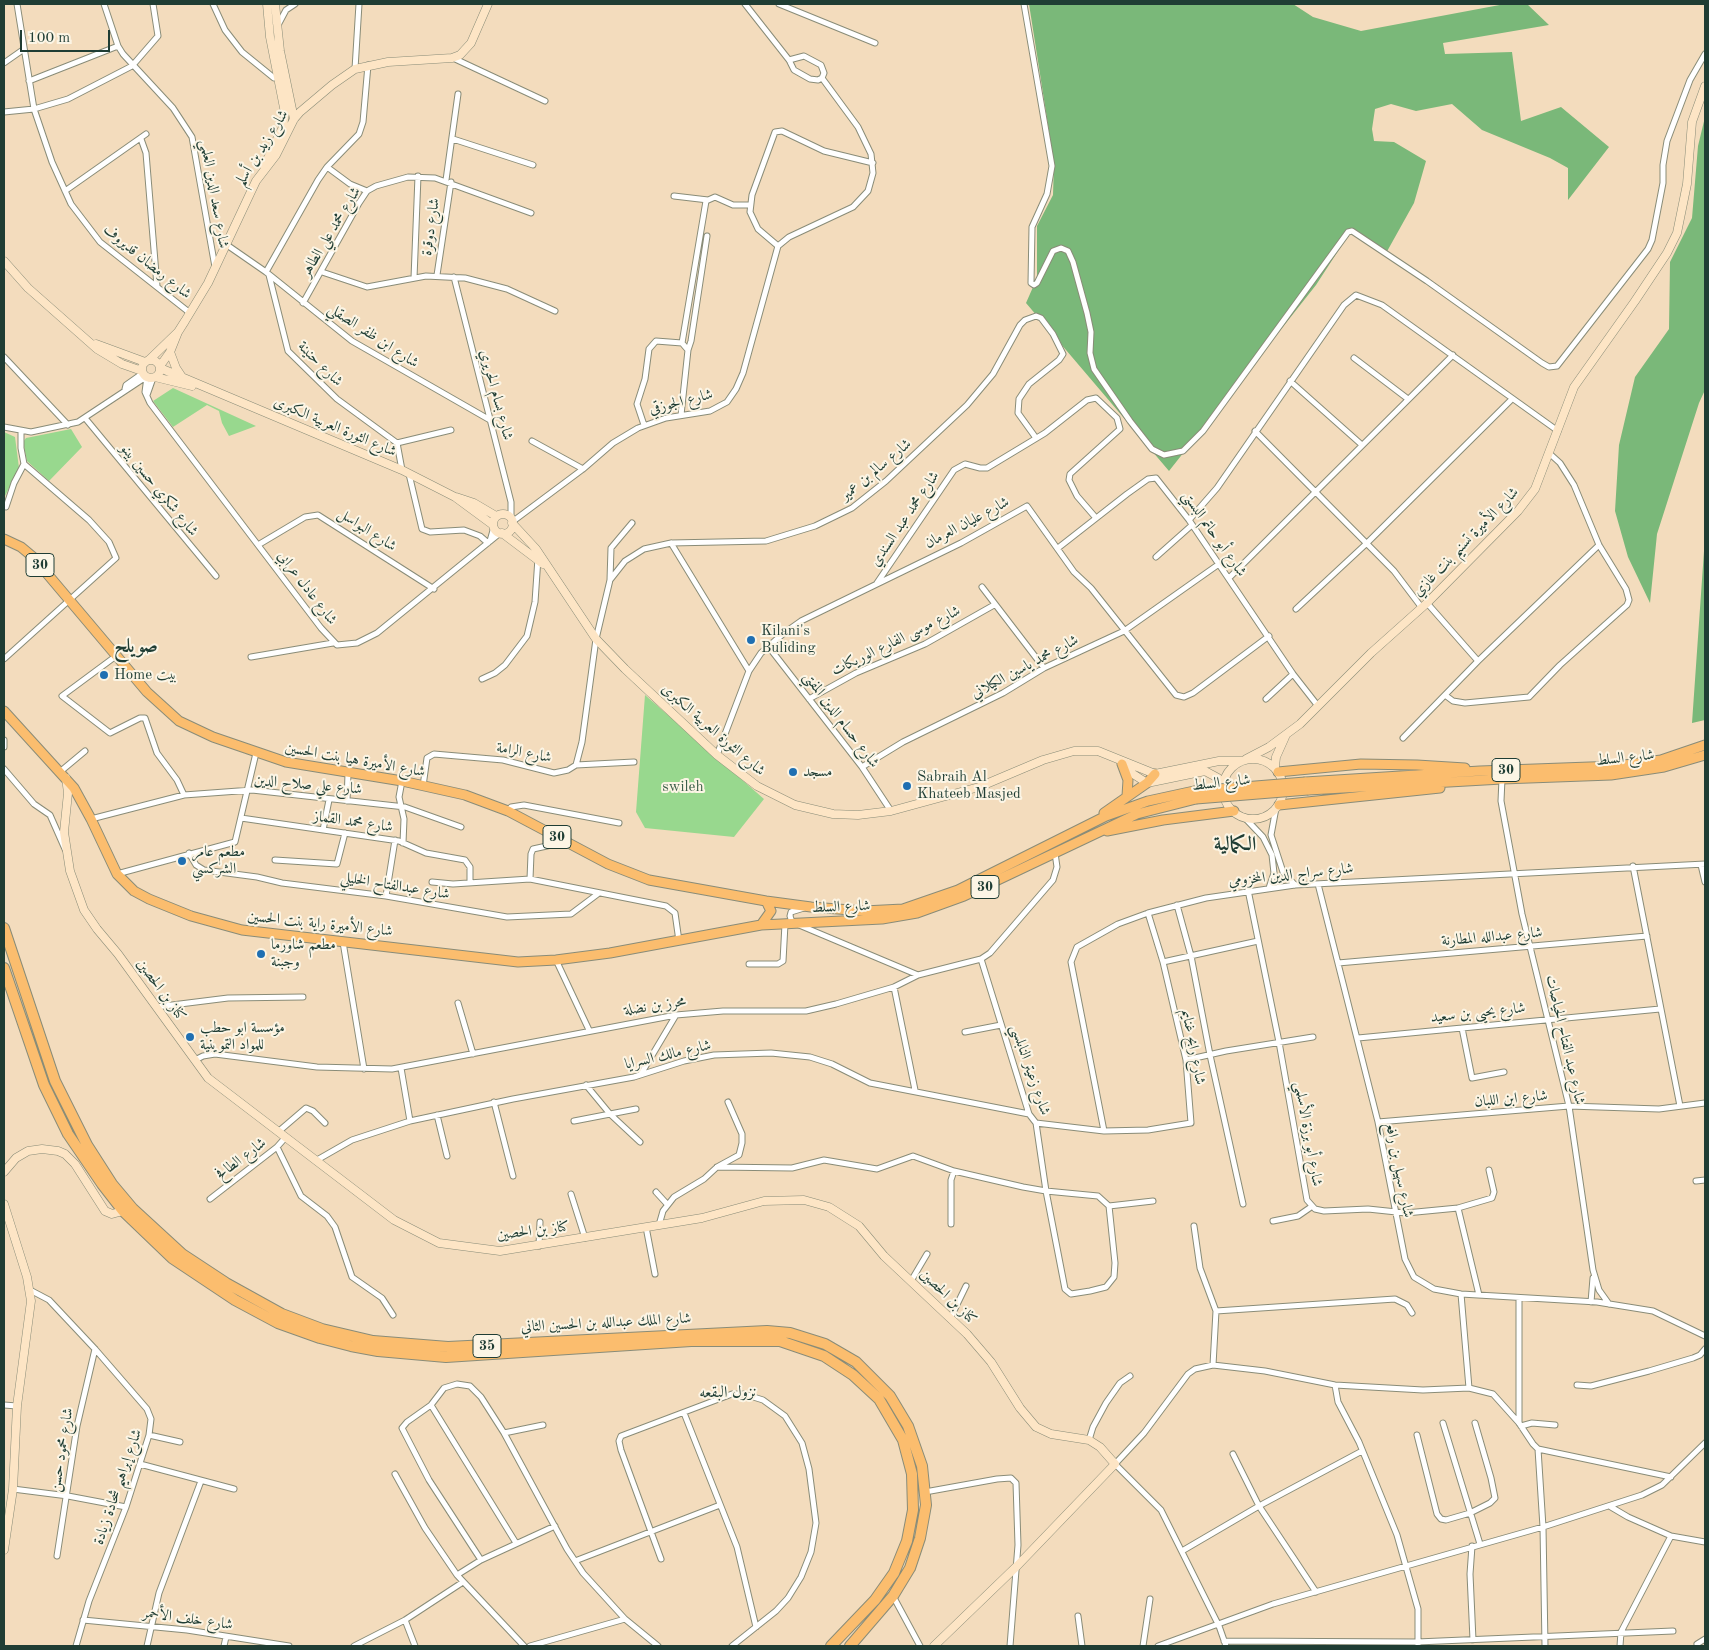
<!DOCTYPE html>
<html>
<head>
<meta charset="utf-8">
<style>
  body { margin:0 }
  #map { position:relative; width:1709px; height:1650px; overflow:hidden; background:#f3dcbd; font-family:"Old Standard TT",serif }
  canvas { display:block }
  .frame { position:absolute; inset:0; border:5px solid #1f3d34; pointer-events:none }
  .scale { position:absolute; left:20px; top:30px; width:90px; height:22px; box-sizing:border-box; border:2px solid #1f3d34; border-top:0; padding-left:6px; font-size:15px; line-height:18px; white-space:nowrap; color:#1f3d34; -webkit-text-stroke:4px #fcf5e5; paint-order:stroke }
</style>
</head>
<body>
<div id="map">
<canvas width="1709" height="1650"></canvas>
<div class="frame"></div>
<div class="scale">100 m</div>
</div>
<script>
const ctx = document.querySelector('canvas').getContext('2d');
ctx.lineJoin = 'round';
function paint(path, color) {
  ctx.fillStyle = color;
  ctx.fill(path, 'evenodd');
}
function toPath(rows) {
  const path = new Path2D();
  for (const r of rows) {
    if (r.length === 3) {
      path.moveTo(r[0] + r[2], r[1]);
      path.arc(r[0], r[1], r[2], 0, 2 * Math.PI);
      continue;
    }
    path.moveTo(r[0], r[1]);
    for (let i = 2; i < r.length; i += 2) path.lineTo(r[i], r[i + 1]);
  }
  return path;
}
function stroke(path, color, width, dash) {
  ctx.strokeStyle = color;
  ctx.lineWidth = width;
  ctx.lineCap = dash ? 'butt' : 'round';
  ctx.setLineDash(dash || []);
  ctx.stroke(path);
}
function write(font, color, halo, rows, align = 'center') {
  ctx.font = font + ' "Old Standard TT",Amiri,serif';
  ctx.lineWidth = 4;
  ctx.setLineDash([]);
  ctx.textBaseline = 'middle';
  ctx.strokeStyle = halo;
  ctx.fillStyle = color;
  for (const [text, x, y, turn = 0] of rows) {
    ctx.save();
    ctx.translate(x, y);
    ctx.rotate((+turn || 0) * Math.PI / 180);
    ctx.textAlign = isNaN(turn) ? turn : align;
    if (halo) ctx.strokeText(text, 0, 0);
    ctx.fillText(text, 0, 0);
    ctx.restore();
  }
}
paint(toPath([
  [173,388,256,426,229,436,222,423,219,411,207,405,173,427,153,401],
  [71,429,82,447,49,481,27,461,23,442,26,438],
  [4,432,15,437,19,468,4,498],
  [645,695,764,799,734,837,645,828,636,812]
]), '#98d88e');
paint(toPath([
  [1029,4,1293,4,1313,17,1361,31,1505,4,1527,4,1549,25,1443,43,1445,54,1512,52,1521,121,1561,107,1609,147,1568,200,1568,168,1550,158,1482,130,1452,104,1416,111,1391,104,1375,109,1372,129,1374,141,1394,142,1426,161,1414,203,1385,255,1353,228,1316,285,1169,471,1026,303,1037,278,1037,226,1053,195,1054,163],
  [1705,117,1705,390,1699,403,1657,534,1650,603,1628,557,1615,511,1619,445,1635,377,1669,329,1670,262,1692,218,1698,146],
  [1705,549,1705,720,1692,723,1704,551]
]), '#7ab879');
const street = toPath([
  [17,4,34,109,52,162,71,204,100,242,190,313],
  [104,4,118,46,123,54,173,108,192,137,215,267],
  [213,4,225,30,242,52,274,78,277,77],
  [745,4,789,60,794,70,810,79,818,80,822,78],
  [779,4,875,43],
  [1024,4,1052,166,1047,194,1032,227,1031,283,1034,285,1037,283,1053,251,1061,248,1068,251,1073,262,1087,313,1091,332,1090,353,1094,369,1130,421,1152,449,1164,455,1183,451,1203,431,1348,232,1352,231,1427,281,1542,363,1549,367,1557,366,1648,249,1652,240,1663,183,1663,165,1667,141,1690,80,1705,54],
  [278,25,286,10,295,4],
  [453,58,545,101],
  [4,63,24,49],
  [355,69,359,4],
  [29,81,118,46],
  [4,112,34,109,68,99,132,66,158,36,153,4],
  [141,139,146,153,157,286],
  [453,139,533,165],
  [327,167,350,184,367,191],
  [446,180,458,94],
  [65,191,146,134],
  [674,196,708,200],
  [227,245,266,272,352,341,490,420],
  [778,246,758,229,750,212,752,195,775,132,782,131,824,151,873,163],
  [266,272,318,180,327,167,359,134,363,122,368,65],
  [322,272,367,287,426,276,465,278,507,289,555,311],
  [269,275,288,351,337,399,397,443,402,470],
  [437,275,451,182],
  [454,277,511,502,511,519],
  [414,278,418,176],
  [303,303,359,203,367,191,376,186,408,177,435,178,531,213],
  [682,343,706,201,715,197,733,205,750,205],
  [688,350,691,341,707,236],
  [4,357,68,425],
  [1354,358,1408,399],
  [147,377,145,392,150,403,321,628,337,645,357,643,377,633,500,533],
  [1290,381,1362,445],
  [125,389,126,385,143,373],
  [147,395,153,378],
  [85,418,216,576],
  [644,425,637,404,645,379,649,349,656,341,682,343,688,350,681,415],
  [4,427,31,432,78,422,146,377],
  [1255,431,1394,571,1422,608],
  [532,441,583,469],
  [397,443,451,430],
  [409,474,422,529,430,532,464,530,480,536,488,543],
  [6,507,14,483,24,464],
  [1189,520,1217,488,1344,305,1356,295,1382,305,1558,431],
  [512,522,583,469,613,443,638,428,666,418,710,411,727,402,736,389,743,373,778,246,789,237,853,207,868,191,873,173,871,154,858,127,822,78,824,73,821,65,804,56,789,60],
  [490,541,494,527],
  [671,543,749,671],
  [258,545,305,517,318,515,434,589],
  [1058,548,1127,494,1148,479,1156,478,1189,520,1293,674,1318,706],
  [1156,557,1192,525],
  [1229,578,1453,355],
  [610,580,611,548,632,523],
  [877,583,954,470,965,464,980,468,987,468,1045,433,1087,400,1096,398,1117,418,1120,429,1070,474,1069,480,1077,496,1096,518],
  [982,587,1044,668],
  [1427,603,1478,661],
  [1296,609,1367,543,1512,399],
  [768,646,862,767,891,811],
  [116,656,62,696,110,733,140,718,145,718,157,753,177,780,184,795],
  [251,657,333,643],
  [4,659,116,558,109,542,89,520,24,464,21,448,21,432],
  [482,679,495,673,505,665,527,636,535,602,538,558],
  [1445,695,1453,701,1465,703,1529,697,1560,665,1627,605,1629,600,1626,589,1599,545,1574,485,1560,463,1549,453],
  [809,699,856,673,925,644,994,605],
  [1266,699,1293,674],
  [1403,738,1478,661,1599,545],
  [4,740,4,747],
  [717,755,749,671,761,653,784,633,801,621,961,543,1027,506,1074,572,1091,588,1176,695,1184,697,1193,693,1269,636],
  [576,765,634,762],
  [862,767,903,742,1003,693,1044,668,1124,631,1219,564],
  [4,769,34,804,50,815,65,849],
  [61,771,85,751],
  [1502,779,1501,801,1522,914,1569,1106,1593,1270,1599,1290,1609,1304],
  [402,781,399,797,404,819,403,843],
  [423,786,427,758,434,754,503,760,554,773,568,770,576,765,582,742,596,639,610,580,625,561,644,549,671,543,766,541,815,526,852,508,886,481,967,405,993,374,1020,325,1025,320,1036,316,1041,318,1053,334,1063,354,1059,360,1029,384,1019,399,1018,413,1036,438],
  [347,801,348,774],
  [1276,808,1271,835,1283,872,1295,885],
  [508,811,511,807,524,805,619,823],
  [1244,817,1263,837,1272,855,1274,873,1269,888],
  [241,818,399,841,426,853,465,860,470,867,470,883],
  [91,819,184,795,252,790,405,807,461,827],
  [323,830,329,800],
  [189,853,196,865,204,870,257,877,282,883,386,896,507,917,571,914,599,893],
  [275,860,337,864,345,833],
  [1701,865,1705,882],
  [1633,866,1680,1106],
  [117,874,235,842,256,753],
  [530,879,531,854,533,849,565,842],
  [432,882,453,884,530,879,666,906,675,913,679,941],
  [1318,884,1378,1122,1405,1259,1414,1277,1434,1289,1461,1294,1597,1302,1653,1311,1705,1336],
  [1248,890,1279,1042,1307,1200,1315,1209,1324,1211,1368,1209,1406,1213,1458,1208,1479,1295],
  [386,896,395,840],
  [1177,905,1191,956,1210,1055,1243,1204],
  [804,908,791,912,790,916,792,922,918,975],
  [343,942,364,1069],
  [556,960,589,1030],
  [1163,962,1258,941],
  [1338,963,1647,936],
  [749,964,778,964,783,961,785,924],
  [894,987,915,1090],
  [458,1003,473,1054],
  [156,1007,228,998,303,997],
  [1462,1028,1472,1078,1504,1072],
  [965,1032,1001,1025],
  [1358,1038,1660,1009],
  [195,1060,203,1056,215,1054,317,1067,392,1069,676,1015,723,1011,806,1011,836,1004,894,987,918,975,981,959,990,953,1053,880,1057,867,1055,853],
  [1186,1060,1226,1051,1313,1037],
  [401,1068,410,1121],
  [641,1074,676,1015],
  [586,1085,610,1114,640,1142],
  [494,1102,513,1176],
  [437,1115,447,1156],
  [574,1121,636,1109],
  [1378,1122,1569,1106,1659,1109,1705,1103],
  [1036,1123,1104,1131,1148,1130,1191,1123,1186,1060,1163,962,1148,913],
  [1104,1131,1071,962,1077,947,1118,924,1148,913,1206,898,1295,885,1705,864],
  [278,1132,306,1108,313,1111,325,1123],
  [277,1147,301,1196,327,1216,335,1227,352,1277,382,1298,393,1315],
  [317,1160,352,1140,410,1121,513,1099,634,1077,684,1061,714,1055,771,1053,810,1057,832,1064,870,1083,1029,1114],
  [717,1167,792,1168,824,1160,877,1169,913,1156,954,1171],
  [1696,1181,1705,1180],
  [656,1192,667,1204],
  [571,1194,585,1238],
  [210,1199,277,1147,285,1138],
  [1109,1206,1153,1201],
  [1458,1208,1492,1198,1494,1192,1489,1170],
  [1273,1221,1298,1216,1311,1207],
  [951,1224,951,1180,954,1171,1023,1187,1046,1191,1098,1196,1109,1206,1115,1263,1114,1277,1106,1287,1090,1291,1071,1294,1065,1289,1046,1191,1036,1123,1029,1114,981,959],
  [659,1225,663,1211,674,1197,704,1179,717,1167,739,1155,742,1143,742,1134,728,1102],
  [1194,1226,1200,1268,1216,1311,1213,1365],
  [646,1227,655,1274],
  [539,1246,540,1222],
  [911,1281,927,1254],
  [30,1290,49,1300,95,1349,147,1409,151,1419,149,1435,126,1507,89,1601,76,1646],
  [1461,1294,1469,1388,1493,1394,1519,1423,1533,1444,1538,1449,1671,1477],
  [1519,1298,1519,1423],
  [1591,1302,1593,1278],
  [1216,1311,1395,1299,1407,1305,1412,1313],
  [950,1319,966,1286],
  [1335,1385,1338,1402,1359,1442,1397,1535,1418,1609,1418,1646],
  [1577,1385,1591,1386,1649,1371,1693,1358,1700,1355,1705,1349],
  [4,1405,17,1406],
  [431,1405,516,1543],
  [684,1413,737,1547,756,1627],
  [1443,1423,1480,1544],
  [1521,1426,1532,1423,1555,1425],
  [504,1433,543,1425],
  [149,1435,180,1442],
  [1417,1435,1437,1514,1441,1519,1446,1520,1470,1513,1490,1503,1495,1498,1491,1478,1475,1423],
  [1089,1440,1093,1427,1106,1403,1120,1383,1130,1376],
  [1538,1449,1543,1527,1545,1646],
  [1233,1454,1259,1506,1316,1592],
  [140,1464,234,1489],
  [395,1474,425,1528,457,1575,524,1646],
  [13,1489,68,1496,126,1507],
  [925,1492,997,1479,1011,1478,1016,1483,1018,1545,1010,1646],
  [1611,1507,1628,1517,1671,1536,1705,1542],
  [1472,1546,1470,1574,1473,1640],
  [1182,1551,1259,1506,1362,1451],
  [57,1556,77,1426,95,1349],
  [661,1559,621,1450,619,1441,621,1436,732,1394,744,1394,763,1400,785,1416,802,1443,809,1469,816,1523,811,1552,801,1577,788,1598,776,1611,732,1646],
  [481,1560,429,1480,402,1428,407,1422,431,1405,444,1388,457,1384,470,1386,481,1397,504,1433,567,1549,583,1573,625,1619,658,1646],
  [575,1561,720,1505],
  [457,1575,481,1560,555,1526],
  [893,1596,920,1646],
  [1078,1616,1082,1646],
  [83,1620,187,1630,289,1646],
  [405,1620,415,1646],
  [1224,1641,1417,1642,1673,1631],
  [1697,1644,1705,1639],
  [147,1646,159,1593,201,1481],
  [224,1646,226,1637],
  [354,1646,405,1620,463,1582],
  [530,1646,625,1619],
  [1143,1646,1150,1599],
  [1158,1646,1273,1604,1543,1527,1642,1495,1662,1485,1705,1443],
  [1226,1646,1219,1626,1161,1510,1115,1464,1144,1433,1188,1374,1195,1369,1213,1365,1265,1371,1335,1385,1423,1390,1469,1388],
  [1620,1646,1621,1632,1671,1536]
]);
const secondary = toPath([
  [275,4,280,51,294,119],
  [264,166,283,127,285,113,270,37,267,4],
  [4,261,28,288,97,349,122,364,142,371],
  [96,344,145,362],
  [170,352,176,368,182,377],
  [151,369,9],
  [149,360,178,332,185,321,208,283,256,181,276,155,294,119,300,112,332,85,355,69,388,62,452,58,460,55,471,43,488,4],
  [160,366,170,352,178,332],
  [160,368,402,470,455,497,493,525],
  [155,377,192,386],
  [456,497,474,503,496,516],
  [503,524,10],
  [512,523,536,549,596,639,625,669,717,755,757,786,795,805,833,814,858,815,891,811,979,787,1043,760,1074,751,1098,751,1155,774,1219,761,1242,761],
  [502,533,543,564],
  [1246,759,1269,747,1300,724,1371,653,1427,603,1518,511,1535,489,1574,387,1635,301,1667,253,1677,233,1687,184,1692,122,1705,86],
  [1253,789,30],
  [1122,764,1133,774,1147,783,1205,771,1218,778,1223,786],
  [1275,767,1276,757,1285,737],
  [66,778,68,793,64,832,70,871,84,910,97,929,118,954,208,1078,394,1220,439,1243,500,1251,702,1218,764,1201,804,1200,829,1207,859,1226,884,1256,967,1334,991,1362,1020,1408,1036,1427,1051,1434,1089,1440,1100,1447,1115,1464,1017,1566,934,1646],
  [4,1172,16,1158,28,1151,42,1149,58,1151,65,1154,75,1164,105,1211,112,1214,123,1211],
  [4,1204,27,1277,31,1301,17,1406,13,1489,4,1550]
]);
const primary = toPath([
  [4,539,21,547,33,557,147,692,179,721,213,737,286,762,402,781,465,795,508,811,608,864,649,880,766,901,811,907,864,911,903,909,958,890,1106,816,1148,801,1194,791],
  [4,711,74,788,91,819,117,874,134,891,149,899,191,916,242,930,518,962,556,960,610,953,761,925,882,919,917,913,964,896,1137,814,1196,799],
  [1122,764,1128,780,1127,796],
  [1278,772,1361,764,1417,765,1465,768],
  [1305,782,1480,771,1617,766,1661,760,1705,745],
  [1308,790,1502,779,1611,775,1664,767,1705,755],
  [1279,805,1440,788],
  [1104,813,1147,783,1155,774],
  [1107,831,1163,820,1234,811],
  [761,925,771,911,766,901]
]);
const highway = toPath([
  [4,928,55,1081,87,1145,112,1184,133,1209,182,1254,226,1283,282,1314,322,1329,373,1341,448,1347,767,1331,790,1333,825,1344,856,1362,890,1396,908,1426,922,1466,926,1505,920,1538,910,1568,893,1596,850,1646],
  [4,968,44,1085,68,1134,102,1184,123,1211,172,1258,235,1300,278,1323,320,1338,351,1346,378,1351,446,1357,691,1341,780,1341,824,1356,853,1375,879,1399,903,1440,912,1474,913,1510,907,1541,894,1573,875,1600,831,1646]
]);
stroke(street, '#898c78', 7);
stroke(secondary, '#898c78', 9);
stroke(primary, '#898c78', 11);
stroke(highway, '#898c78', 12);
stroke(street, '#fff', 5);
stroke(secondary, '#fde5c5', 8);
stroke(primary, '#fbbd6e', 9);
stroke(highway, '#fbbd6e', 10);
const primaryBridge = toPath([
  [1194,791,1305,782],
  [1196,799,1308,790]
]);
stroke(primaryBridge, '#898c78', 11, []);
stroke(primaryBridge, '#fbbd6e', 9);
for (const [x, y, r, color] of [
  [751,640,5,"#1f6fb2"],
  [104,675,5,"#1f6fb2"],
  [793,772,5,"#1f6fb2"],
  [907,786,5,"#1f6fb2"],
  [182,861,5,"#1f6fb2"],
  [261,954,5,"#1f6fb2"],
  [190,1037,5,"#1f6fb2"]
]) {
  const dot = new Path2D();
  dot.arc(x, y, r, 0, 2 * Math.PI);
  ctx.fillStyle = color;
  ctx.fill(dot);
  stroke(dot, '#fcf5e5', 2);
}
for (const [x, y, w] of [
  [40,565,28],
  [1506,770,28],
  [557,837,28],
  [985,887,28],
  [487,1346,28]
]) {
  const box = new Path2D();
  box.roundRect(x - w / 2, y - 11.5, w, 23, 4);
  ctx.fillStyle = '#fcf5e5';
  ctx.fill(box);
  stroke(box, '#1f3d34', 1);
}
write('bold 14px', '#1f3d34', null, [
  ["30",40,565],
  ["30",1506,770],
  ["30",557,837],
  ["30",985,887],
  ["35",487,1346]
]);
write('15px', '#1f3d34', '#fcf5e5', [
  ["شارع زيد بن أسلم",262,148,-58],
  ["شارع سعد الدين العلمي",214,194,80],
  ["شارع دوقرة",431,227,-82],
  ["شارع محمد علي الطاهر",331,232,-59],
  ["شارع رمضان قديروف",147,262,39],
  ["شارع ابن ظفر الصقلي",373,336,33],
  ["شارع حنينة",320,364,45],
  ["شارع بسام الحريري",496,395,75],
  ["شارع الجوزقي",681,402,-14],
  ["شارع الثورة العربية الكبرى",335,427,23],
  ["شارع سالم بن عمير",876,470,-40],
  ["شارع شكري حسين بينو",159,490,51],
  ["شارع محمد عبد السندي",905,519,-56],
  ["شارع عليان العرمان",967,523,-28],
  ["شارع البواسل",367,530,33],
  ["شارع أبو حاتم البستي",1214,534,55],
  ["شارع الأميرة تسنيم بنت غازي",1466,542,-46],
  ["شارع عادل عرابي",307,588,53],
  ["شارع موسى الفارع الوريكات",896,641,-26],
  ["شارع محمد ياسين الكيلاني",1025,667,-28],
  ["شارع حسام الدين المفتي",841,720,53],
  ["شارع الثورة العربية الكبرى",713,730,41],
  ["شارع الرامة",524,753,11],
  ["شارع السلط",1625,758,-6],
  ["شارع الأميرة هيا بنت الحسين",355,760,10],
  ["شارع السلط",1221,783,-6],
  ["شارع علي صلاح الدين",308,785,5],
  ["شارع محمد القماز",353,822,8],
  ["شارع سراج الدين المخزومي",1291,875,-6],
  ["شارع عبدالفتاح الخليلي",395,886,9],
  ["شارع السلط",841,907,-2],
  ["شارع الأميرة راية بنت الحسين",320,924,6],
  ["شارع عبدالله المطارنة",1492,937,-5],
  ["كناز بن الحصين",161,990,54],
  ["محرز بن نضلة",655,1006,-9],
  ["شارع يحيى بن سعيد",1478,1013,-6],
  ["شارع عبد الفتاح الحياصات",1565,1040,77],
  ["شارع رابح غنايم",1193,1047,79],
  ["شارع مالك السرايا",668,1055,-13],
  ["شارع زعيتر النابلسي",1030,1070,71],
  ["شارع ابن اللبان",1511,1099,-5],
  ["شارع أبو برزة الأسلمي",1308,1134,80],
  ["شارع الطافح",241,1159,-37],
  ["شارع سهيل بن رافع",1399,1170,79],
  ["كناز بن الحصين",533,1231,-7],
  ["كناز بن الحصين",948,1297,44],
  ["شارع الملك عبدالله بن الحسين الثاني",606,1323,-3],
  ["شارع محمود حسن",62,1450,-81],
  ["شارع إبراهيم شحادة زيادة",118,1487,-71],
  ["شارع خلف الأحمر",188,1619,8]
]);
write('15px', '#1f3d34', '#fcf5e5', [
  ["Kilani's",761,631],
  ["Buliding",761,648],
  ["Home بيت",114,675],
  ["مسجد",803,772],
  ["Sabraih Al",917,777],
  ["Khateeb Masjed",917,794],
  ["مطعم عامر",192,852],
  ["الشركسي",192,869],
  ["مطعم شاورما",271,945],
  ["وجبنة",271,962],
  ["مؤسسة ابو حطب",200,1028],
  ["للمواد التموينية",200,1045]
], 'left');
write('15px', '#375c46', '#fcf5e5', [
  ["swileh",683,787]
]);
write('16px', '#1f3d34', '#fcf5e5', [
  ["نزول البقعه",728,1393]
]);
write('bold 20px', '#1f3d34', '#fcf5e5', [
  ["صويلح",136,647],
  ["الكمالية",1235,845]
]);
</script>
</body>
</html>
